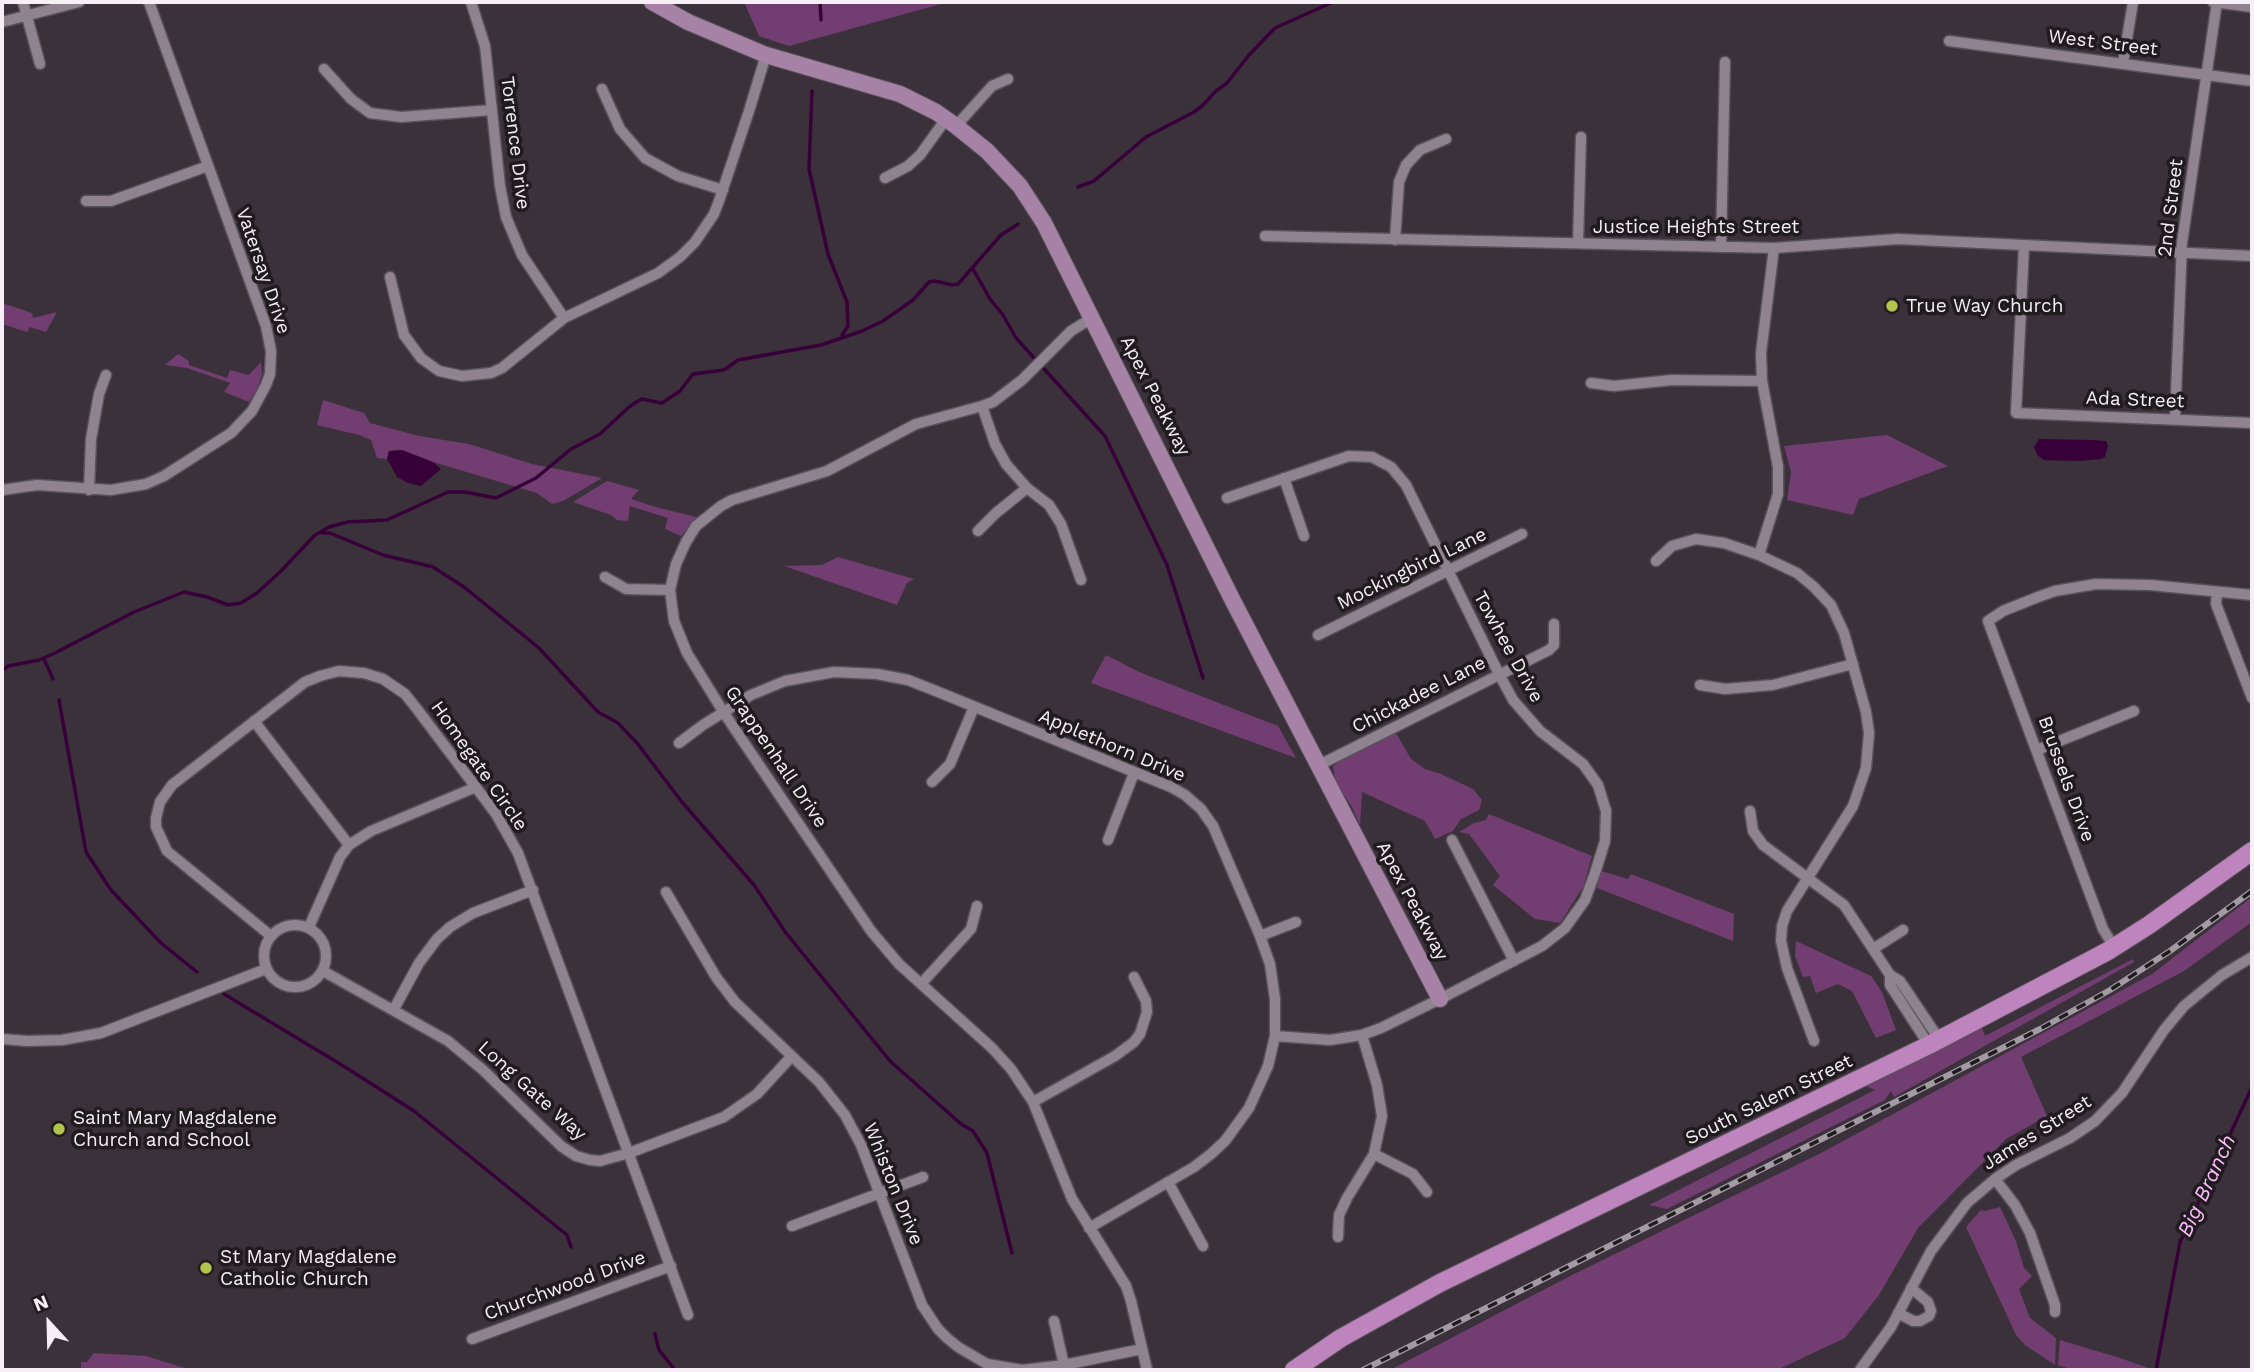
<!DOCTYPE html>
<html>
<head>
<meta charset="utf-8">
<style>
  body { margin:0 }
  #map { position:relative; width:2254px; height:1372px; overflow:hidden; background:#3b313b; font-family:"Work Sans",sans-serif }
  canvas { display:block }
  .frame { position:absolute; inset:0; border:4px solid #f6eff6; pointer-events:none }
  .north { position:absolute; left:14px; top:1288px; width:70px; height:70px; -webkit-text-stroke:5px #1f1b1f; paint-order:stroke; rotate:338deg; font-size:19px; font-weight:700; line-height:28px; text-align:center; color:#f6eff6 }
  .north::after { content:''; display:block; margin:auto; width:24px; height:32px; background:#f6eff6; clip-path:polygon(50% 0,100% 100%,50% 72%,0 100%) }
</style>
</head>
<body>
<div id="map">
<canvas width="2254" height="1372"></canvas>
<div class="frame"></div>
<div class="north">N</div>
</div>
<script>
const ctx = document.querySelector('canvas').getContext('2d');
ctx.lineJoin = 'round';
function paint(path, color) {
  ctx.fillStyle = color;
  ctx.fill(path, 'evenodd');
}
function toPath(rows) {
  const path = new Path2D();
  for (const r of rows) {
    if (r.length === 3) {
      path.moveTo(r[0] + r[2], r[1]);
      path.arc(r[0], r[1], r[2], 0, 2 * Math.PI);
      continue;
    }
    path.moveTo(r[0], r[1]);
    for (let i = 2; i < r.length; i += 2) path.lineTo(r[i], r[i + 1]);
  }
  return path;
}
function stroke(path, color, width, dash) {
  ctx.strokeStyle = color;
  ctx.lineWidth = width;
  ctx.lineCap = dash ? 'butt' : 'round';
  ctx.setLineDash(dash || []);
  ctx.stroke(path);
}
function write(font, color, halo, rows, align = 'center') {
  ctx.font = font + ' "Work Sans",sans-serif';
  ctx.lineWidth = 7;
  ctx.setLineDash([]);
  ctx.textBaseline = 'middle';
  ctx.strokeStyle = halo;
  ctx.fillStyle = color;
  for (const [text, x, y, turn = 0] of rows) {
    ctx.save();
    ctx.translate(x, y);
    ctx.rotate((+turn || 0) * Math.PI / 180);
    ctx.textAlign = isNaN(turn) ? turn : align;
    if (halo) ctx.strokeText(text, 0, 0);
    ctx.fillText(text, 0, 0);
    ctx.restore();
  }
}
paint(toPath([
  [744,2,948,2,789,46,759,36],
  [2,303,32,313,33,318,57,312,46,332,30,327,27,332,2,324],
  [178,354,189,361,189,365,227,378,230,370,249,375,261,362,262,374,257,389,249,402,224,392,230,383,187,368,165,365],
  [323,400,364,413,370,423,419,436,469,444,532,464,602,478,563,501,552,504,537,493,433,462,402,450,389,451,387,459,377,458,371,440,359,435,317,425],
  [1887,435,1948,466,1859,499,1853,515,1787,500,1791,472,1784,446],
  [607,481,639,490,631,499,659,508,697,517,681,536,665,529,668,518,630,506,628,521,617,520,611,515,573,502],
  [838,557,914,579,907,583,897,605,784,566,822,565],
  [1106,655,1139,672,1278,726,1296,758,1091,683],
  [1396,733,1411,759,1425,769,1441,774,1473,789,1482,800,1479,810,1461,819,1453,831,1435,839,1425,821,1362,792,1360,825,1352,807,1336,783,1333,767,1340,760],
  [1489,814,1592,856,1583,887,1560,923,1535,919,1493,885,1500,876,1469,834,1459,832,1474,823,1486,820],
  [1601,871,1628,879,1631,874,1734,914,1733,941,1597,888],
  [2252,897,2252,922,2184,971,2021,1057,2047,1116,2006,1139,1918,1228,1879,1295,1845,1338,1777,1370,1390,1370,1570,1276,1821,1153,2152,974],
  [1796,941,1871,976,1882,992,1896,1030,1876,1038,1852,991,1838,984,1816,993,1810,976,1803,977,1795,956],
  [2133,959,2134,962,1894,1097,1891,1091,1885,1100,1667,1209,1649,1205,1875,1090,1862,1084,1981,1025,1985,1036],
  [2000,1207,2016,1241,2024,1268,2032,1276,2019,1289,2030,1318,2056,1338,2055,1365,2025,1345,2016,1335,1966,1227,1981,1210,1985,1211],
  [2060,1340,2120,1358,2154,1370,2073,1370,2058,1365],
  [94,1353,146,1356,191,1370,81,1370,81,1362,87,1362]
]), '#723e72');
paint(toPath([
  [2039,439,2093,440,2106,441,2108,446,2105,457,2101,459,2078,461,2044,460,2037,455,2034,447],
  [402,450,433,462,441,469,421,486,408,483,397,477,387,459,389,451]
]), '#370039');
stroke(toPath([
  [820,2,821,20],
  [812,91,809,169,828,254,847,302,848,326,842,335],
  [1078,187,1094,181,1146,137,1194,112,1202,106,1216,91,1227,83,1249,55,1275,28,1333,2],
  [973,269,990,299,1003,315,1016,338,1105,436,1167,565,1203,678],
  [322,533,330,533,383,555,433,567,464,587,539,648,598,712,618,723,637,743,682,802,754,885,786,933,890,1061,961,1124,973,1131,987,1153,1012,1253],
  [44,659,53,679],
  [2,671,8,666,39,660,53,654,134,612,184,592,207,597,228,605,241,603,257,593,281,571,315,535,329,527,348,522,387,520,448,492,465,492,496,498,536,478,571,449,600,434,629,407,638,401,642,399,662,403,680,391,693,374,724,370,738,360,821,345,862,331,883,321,913,300,929,282,935,281,952,285,958,284,1001,235,1018,224],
  [59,700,86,852,111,890,161,943,197,972],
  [224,994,345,1067,414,1111,567,1235,571,1247],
  [655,1334,659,1350,675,1370],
  [2156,1370,2180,1242,2252,1087]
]), '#370039', 3.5);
const minor = toPath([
  [23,2,40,64],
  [471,2,485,46,500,186,506,217,522,255,564,318],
  [2213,2,2252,7],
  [2,22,79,2],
  [1949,41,2252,81],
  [2123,63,2133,2],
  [324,69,351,99,370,113,401,117,492,110],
  [602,89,620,129,645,158,678,176,723,190],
  [956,126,992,86,1008,79],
  [885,178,908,166,920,155,946,119],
  [86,201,111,201,208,166],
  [1265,236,1774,248,1898,239,2252,256],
  [1395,240,1399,182,1406,165,1420,150,1446,139],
  [1578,243,1581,137],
  [2024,246,2016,413,2252,423],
  [1721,247,1725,62],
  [390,277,404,335,421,358,439,371,462,376,491,373,502,368,564,318,658,273,680,257,695,242,714,214,719,201,749,111,766,55],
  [1092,318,1071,331,1022,380,993,402,982,406,916,424,827,471,732,500,721,506,696,526,686,542,676,564,670,590,674,621,687,653,724,713,871,931,899,964,992,1048,1011,1069,1033,1102,1072,1199,1126,1286,1131,1301,1147,1370],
  [1591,383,1614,386,1672,380,1762,381],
  [982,406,995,444,1006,464,1027,488,1049,505,1061,524,1081,580],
  [2175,419,2182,243,2217,2],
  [1284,478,1304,536],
  [2,490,37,485,111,490,146,484,164,476,231,433,252,411,266,385,270,374,271,351,266,326,149,2],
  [89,490,91,439,99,394,106,375],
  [1227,498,1349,456,1372,457,1391,467,1406,485,1499,674,1513,700,1540,731,1583,764,1598,785,1606,811,1605,841,1595,873,1585,900,1565,928,1542,946,1440,999,1381,1028,1362,1035,1330,1040,1275,1036],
  [978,531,996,513,1027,488],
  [1759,555,1778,494,1778,467,1762,381,1761,353,1774,248],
  [1656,561,1672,546,1696,539,1724,543,1759,555,1797,573,1814,587,1831,605,1844,633,1866,712,1869,733,1866,768,1853,806,1787,911,1782,926,1781,941,1787,968,1814,1041],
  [605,577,626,589,670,590],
  [2217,592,2216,604,2252,698],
  [1318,635,1522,534],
  [1700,685,1725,689,1773,685,1853,664],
  [254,721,349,845],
  [679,743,703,725,751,695,785,681,834,672,877,674,908,680,936,691,1171,787,1185,795,1201,809,1213,826,1260,936,1270,964,1275,999,1275,1036,1268,1066,1249,1108,1225,1141,1211,1154,1194,1167,1089,1228],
  [2037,750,2134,711],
  [1317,766,1549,650,1554,645,1554,624],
  [932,782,950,764,974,707],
  [1750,811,1753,831,1763,845,1844,905,1890,975,1900,981,1939,1039],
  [1108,840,1134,773],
  [1452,840,1514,961],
  [666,892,716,977,735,1002,819,1082,845,1115,861,1145,922,1305,938,1329,947,1338,958,1347,987,1364,1022,1370,1064,1365,1142,1349],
  [295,956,31],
  [309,927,340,857,349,845,371,831,476,787],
  [271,936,167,851,156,827,156,818,160,802,172,785,305,682,320,676,339,671,364,673,383,679,405,694,417,709,496,814,518,853,688,1315],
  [1260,936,1296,922],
  [2114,947,2103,929,1988,621,2003,611,2038,597,2055,591,2096,584,2150,585,2252,595],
  [1873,949,1903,930],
  [323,971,448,1041,483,1070,561,1146,576,1156,590,1160,600,1161,629,1153,724,1117,757,1094,791,1057],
  [1890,975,1890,985,1929,1045],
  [921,984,971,929,977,906],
  [394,1009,419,963,437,939,450,927,473,913,533,890],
  [2,1039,28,1041,62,1040,101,1033,266,969],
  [1033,1102,1115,1056,1134,1042,1140,1034,1147,1012,1146,1001,1134,977],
  [1374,1154,1413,1174,1427,1192],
  [1995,1179,2015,1205,2030,1233,2055,1305,2055,1312],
  [1168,1182,1203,1246],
  [792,1226,923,1177],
  [1338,1237,1339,1215,1347,1198,1374,1154,1382,1116,1377,1085,1362,1035],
  [1898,1313,1913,1321,1920,1321,1929,1316,1931,1311,1928,1302,1911,1288],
  [1054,1321,1064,1365],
  [472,1339,671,1266],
  [1860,1370,1891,1327,1931,1251,1967,1203,1995,1179,2016,1165,2070,1138,2095,1121,2122,1093,2164,1030,2184,1006,2222,975,2252,957]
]);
const secondary = toPath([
  [652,2,688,22,766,55,900,94,936,112,956,126,987,151,1020,186,1044,223,1233,601,1440,999]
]);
const primary = toPath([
  [1294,1370,1341,1338,1440,1283,1929,1045,2108,951,2149,925,2252,851]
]);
stroke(minor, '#595159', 13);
stroke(secondary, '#595159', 18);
stroke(primary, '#595159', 20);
stroke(minor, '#8f838f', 10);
stroke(secondary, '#a683a6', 16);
stroke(primary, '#bd84bd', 18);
const rail = toPath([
  [1363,1370,2040,1029,2110,990,2170,951,2252,891]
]);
stroke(rail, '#a39ba3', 6);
stroke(rail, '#1f1b1f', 3.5, [10]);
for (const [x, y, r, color] of [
  [1892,306,7,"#b2c34c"],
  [59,1129,7,"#b2c34c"],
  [206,1268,7,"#b2c34c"]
]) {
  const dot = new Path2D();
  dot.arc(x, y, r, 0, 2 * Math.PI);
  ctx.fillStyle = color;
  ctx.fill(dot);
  stroke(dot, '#1f1b1f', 2.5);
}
write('19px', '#f6eff6', '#1f1b1f', [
  ["West Street",2103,43,7],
  ["Torrence Drive",515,143,83],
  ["2nd Street",2171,208,-83],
  ["Justice Heights Street",1696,227],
  ["Vatersay Drive",263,271,71],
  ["Apex Peakway",1155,396,63],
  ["Ada Street",2135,400,2],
  ["Mockingbird Lane",1412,569,-26],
  ["Towhee Drive",1508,647,61],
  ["Chickadee Lane",1419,695,-27],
  ["Applethorn Drive",1112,746,23],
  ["Grappenhall Drive",776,757,56],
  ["Homegate Circle",479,766,55],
  ["Brussels Drive",2066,779,70],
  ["Apex Peakway",1412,901,62],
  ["Long Gate Way",532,1091,42],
  ["South Salem Street",1769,1100,-26],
  ["James Street",2037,1133,-32],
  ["Whiston Drive",893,1184,68],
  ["Churchwood Drive",565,1286,-20]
]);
write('19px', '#f6eff6', '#1f1b1f', [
  ["True Way Church",1906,306],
  ["Saint Mary Magdalene",73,1118],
  ["Church and School",73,1140],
  ["St Mary Magdalene",220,1257],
  ["Catholic Church",220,1279]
], 'left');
write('italic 21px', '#fdbcfd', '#1f1b1f', [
  ["Big Branch",2207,1186,-65]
]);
</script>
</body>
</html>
